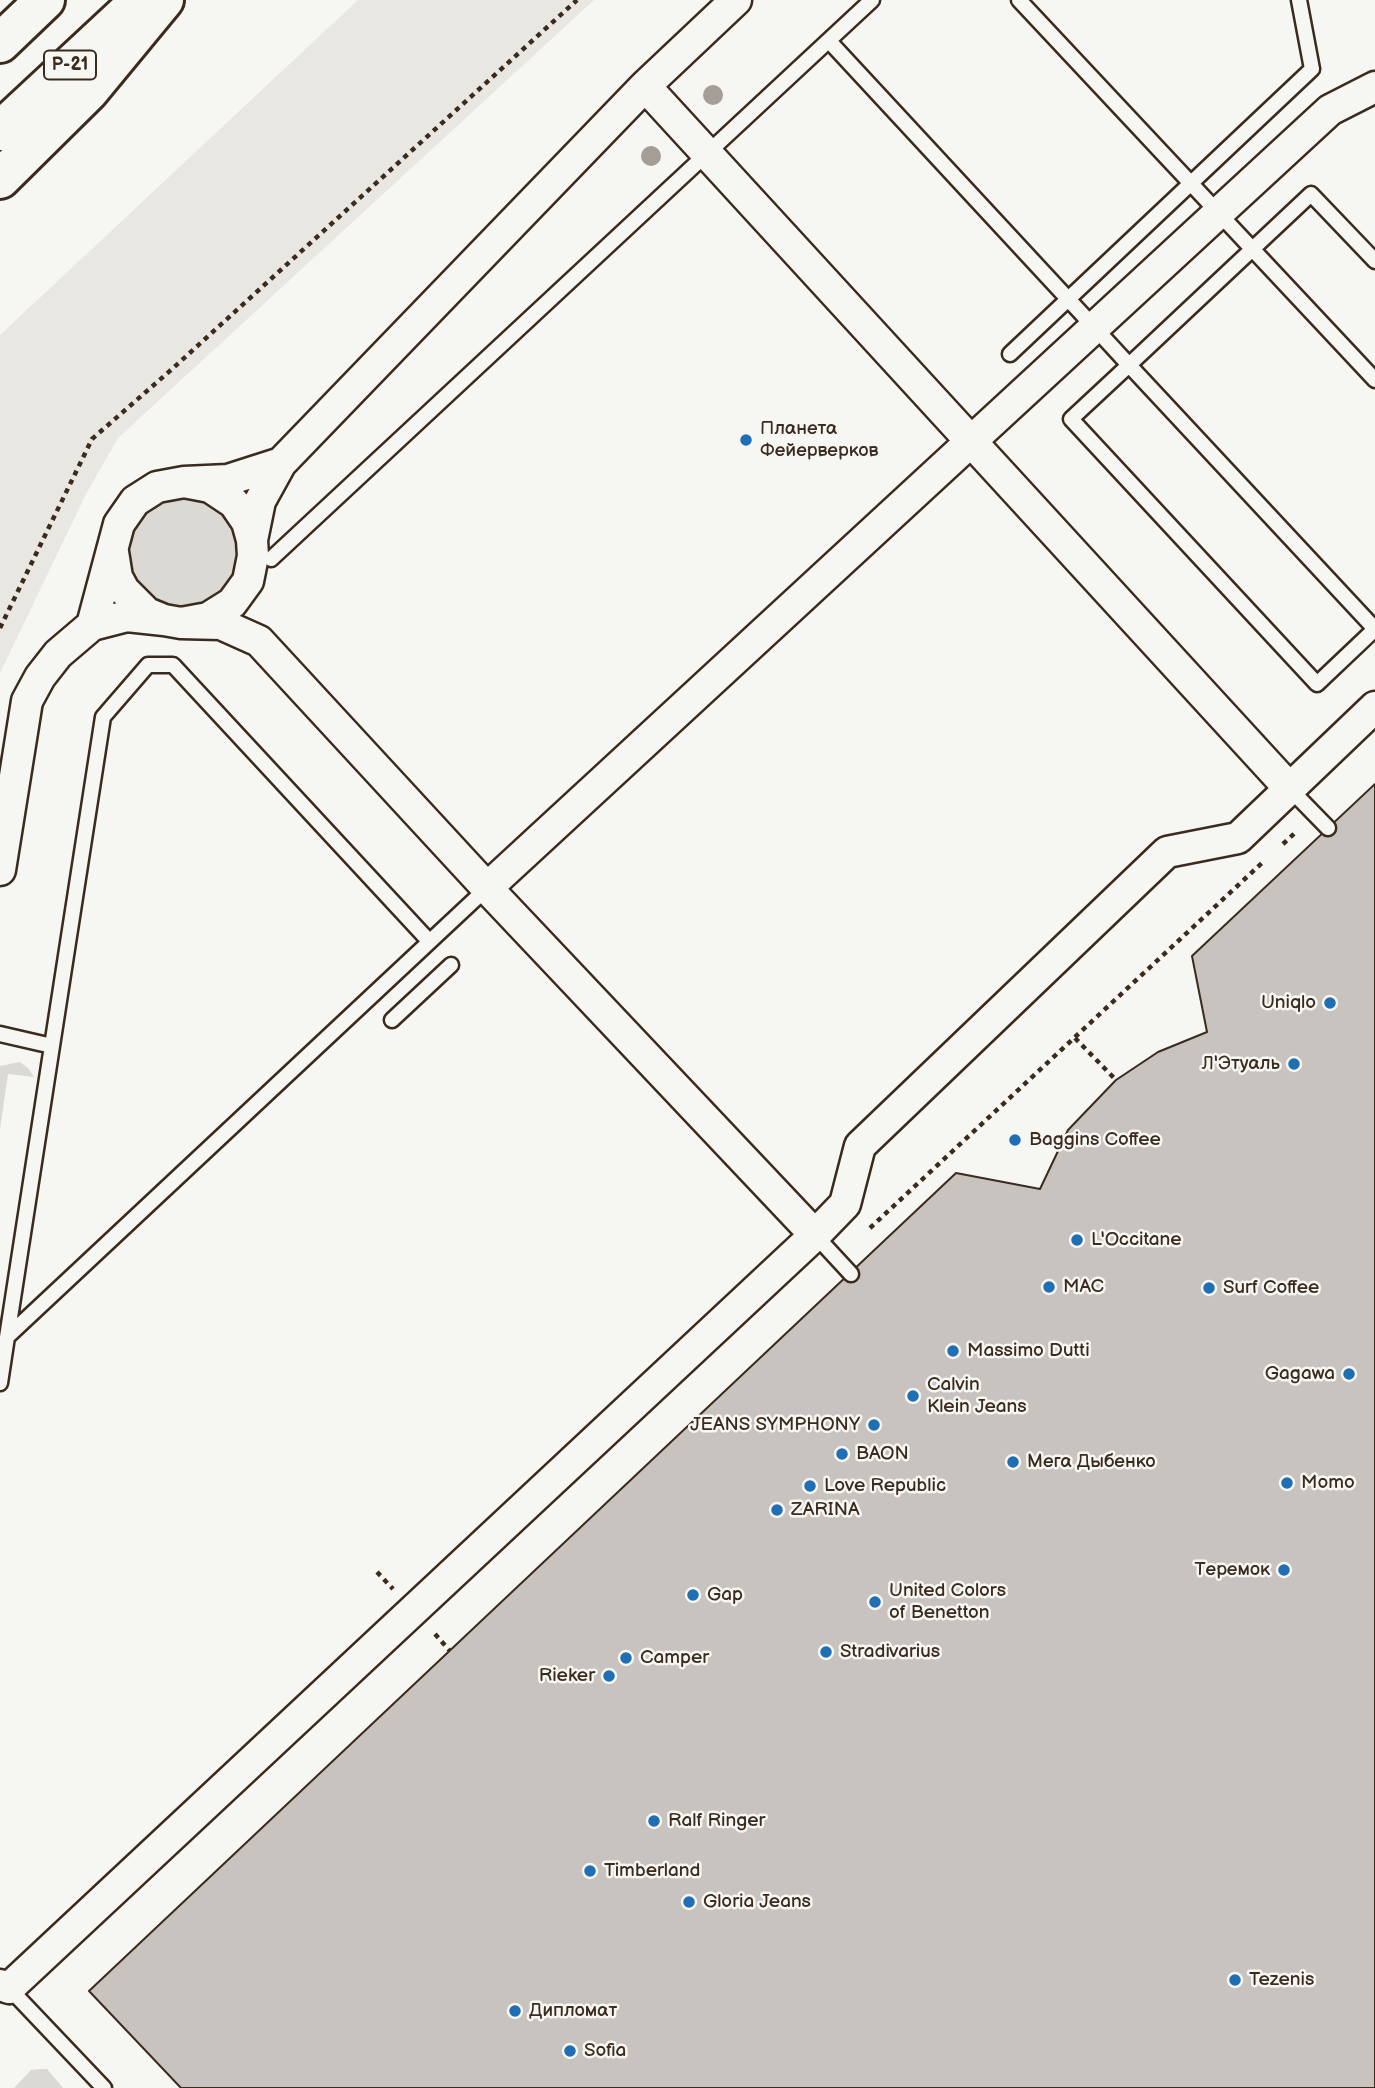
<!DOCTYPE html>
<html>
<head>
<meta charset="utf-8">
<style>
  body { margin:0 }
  canvas { display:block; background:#f6f6f2 }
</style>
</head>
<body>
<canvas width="1375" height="2088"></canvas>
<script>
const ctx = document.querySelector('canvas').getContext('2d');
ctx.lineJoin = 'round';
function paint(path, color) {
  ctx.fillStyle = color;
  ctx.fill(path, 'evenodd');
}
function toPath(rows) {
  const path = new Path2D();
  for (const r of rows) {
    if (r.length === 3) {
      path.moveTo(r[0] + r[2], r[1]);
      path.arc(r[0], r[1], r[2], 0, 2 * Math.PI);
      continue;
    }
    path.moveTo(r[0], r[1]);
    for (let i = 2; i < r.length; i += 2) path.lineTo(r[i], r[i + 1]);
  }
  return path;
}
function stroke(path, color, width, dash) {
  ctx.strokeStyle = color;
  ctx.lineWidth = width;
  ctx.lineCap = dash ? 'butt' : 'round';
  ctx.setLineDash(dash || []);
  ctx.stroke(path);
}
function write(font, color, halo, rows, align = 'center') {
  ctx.font = font + ' "Balsamiq Sans",sans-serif';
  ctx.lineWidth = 5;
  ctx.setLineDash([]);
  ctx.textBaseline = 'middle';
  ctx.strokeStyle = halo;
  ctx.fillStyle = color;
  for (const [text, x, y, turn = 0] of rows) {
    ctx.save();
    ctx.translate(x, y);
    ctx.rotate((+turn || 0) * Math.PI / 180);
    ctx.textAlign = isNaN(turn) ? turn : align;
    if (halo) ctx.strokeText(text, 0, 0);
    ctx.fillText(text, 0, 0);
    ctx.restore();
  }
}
paint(toPath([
  [358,0,594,0,118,438,86,494,0,673,0,335]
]), '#e8e7e2');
paint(toPath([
  [184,552,55],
  [20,1062,28,1068,34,1077,8,1074,0,1129,0,1066],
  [40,2069,47,2069,63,2088,14,2088,31,2070]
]), '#dad9d3');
const building = toPath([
  [1375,784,1375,2088,181,2088,89,1991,956,1173,1040,1189,1068,1130,1116,1080,1158,1052,1207,1032,1192,956,1375,784]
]);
paint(building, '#c8c3be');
stroke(building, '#3b2a1e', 2);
const lane = toPath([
  [1019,0,1375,380],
  [829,41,1094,327,1129,365,1375,629,1317,684,1071,419,1129,365,1311,194,1375,261],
  [1010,354,1312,69,1299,0],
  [271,559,872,0],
  [1290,789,1328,828],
  [392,1020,451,965],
  [0,1034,52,1046,7,1337],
  [52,1046,103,717,148,665,173,665,429,941],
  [815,1235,851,1274],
  [0,1383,7,1337,487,888],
  [9,1988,104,2088]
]);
const street = toPath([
  [645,86,1290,789],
  [252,540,260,501,281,463,645,86,736,0],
  [113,552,117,577,124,590,147,613,164,620,181,623,208,618,232,603,248,581,253,556,252,540,247,522,234,503,210,487,184,482],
  [181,623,221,624,259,641,487,888,815,1235],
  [92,625,119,524,135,501,157,487,184,482,228,480,281,463],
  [0,870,27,701,40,677,58,654,92,625,127,616,164,620],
  [487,888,1330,110,1375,87],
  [0,1985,9,1988,815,1235,845,1204,860,1146,1167,852,1238,838,1375,707]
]);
const primary = toPath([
  [0,43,45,0],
  [0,131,129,11],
  [0,179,89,91,164,0]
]);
stroke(lane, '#3b2a1e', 19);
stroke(street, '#3b2a1e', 35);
stroke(primary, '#3b2a1e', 44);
stroke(toPath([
  [0,628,92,439,171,370,577,0],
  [1283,844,1297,831],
  [1075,1038,1116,1080],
  [870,1228,1263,862],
  [377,1572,393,1589],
  [435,1634,450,1651]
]), '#3b2a1e', 4.5, [5, 5]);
stroke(lane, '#f6f6f2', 14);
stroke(street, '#f6f6f2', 30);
stroke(primary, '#f6f6f2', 38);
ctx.fillStyle = '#a59e96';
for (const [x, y] of [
  [713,95],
  [651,156]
]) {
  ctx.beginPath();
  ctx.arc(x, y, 10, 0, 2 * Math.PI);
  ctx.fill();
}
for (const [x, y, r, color] of [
  [746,440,7,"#1f6fb2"],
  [1330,1003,7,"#1f6fb2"],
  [1294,1064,7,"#1f6fb2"],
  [1015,1140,7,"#1f6fb2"],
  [1077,1240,7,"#1f6fb2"],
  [1049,1287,7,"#1f6fb2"],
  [1209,1288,7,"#1f6fb2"],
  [953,1351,7,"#1f6fb2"],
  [1349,1374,7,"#1f6fb2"],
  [913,1396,7,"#1f6fb2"],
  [874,1425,7,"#1f6fb2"],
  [842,1454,7,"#1f6fb2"],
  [1013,1462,7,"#1f6fb2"],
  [1287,1483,7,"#1f6fb2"],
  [810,1486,7,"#1f6fb2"],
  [777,1510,7,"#1f6fb2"],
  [1284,1570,7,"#1f6fb2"],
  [693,1595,7,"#1f6fb2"],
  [875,1602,7,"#1f6fb2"],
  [826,1652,7,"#1f6fb2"],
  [626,1658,7,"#1f6fb2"],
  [609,1676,7,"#1f6fb2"],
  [654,1821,7,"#1f6fb2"],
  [590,1871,7,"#1f6fb2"],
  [689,1902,7,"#1f6fb2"],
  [1235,1980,7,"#1f6fb2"],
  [515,2011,7,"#1f6fb2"],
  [570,2051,7,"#1f6fb2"]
]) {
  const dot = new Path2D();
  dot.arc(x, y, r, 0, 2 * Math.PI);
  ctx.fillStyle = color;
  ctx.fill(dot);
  stroke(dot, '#f6f6f2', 2.5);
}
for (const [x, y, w] of [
  [70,65,52]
]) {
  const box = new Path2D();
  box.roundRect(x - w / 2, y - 14.5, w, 29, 5);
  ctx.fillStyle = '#f6f6f2';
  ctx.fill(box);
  stroke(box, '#3b2a1e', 2);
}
write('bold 18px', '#3b2a1e', null, [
  ["Р-21",70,65]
]);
write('19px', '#3b2a1e', '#f6f6f2', [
  ["Планета",760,429],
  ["Фейерверков",760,451],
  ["Uniqlo",1316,1003,"right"],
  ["Л'Этуаль",1280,1064,"right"],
  ["Baggins Coffee",1029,1140],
  ["L'Occitane",1091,1240],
  ["MAC",1063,1287],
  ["Surf Coffee",1223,1288],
  ["Massimo Dutti",967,1351],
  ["Gagawa",1335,1374,"right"],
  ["Calvin",927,1385],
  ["Klein Jeans",927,1407],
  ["JEANS SYMPHONY",860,1425,"right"],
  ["BAON",856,1454],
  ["Мега Дыбенко",1027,1462],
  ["Momo",1301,1483],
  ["Love Republic",824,1486],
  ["ZARINA",791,1510],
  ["Теремок",1270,1570,"right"],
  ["United Colors",889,1591],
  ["of Benetton",889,1613],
  ["Gap",707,1595],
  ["Stradivarius",840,1652],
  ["Camper",640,1658],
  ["Rieker",595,1676,"right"],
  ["Ralf Ringer",668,1821],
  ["Timberland",604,1871],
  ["Gloria Jeans",703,1902],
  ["Tezenis",1249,1980],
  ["Дипломат",529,2011],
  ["Sofia",584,2051]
], 'left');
</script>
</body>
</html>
